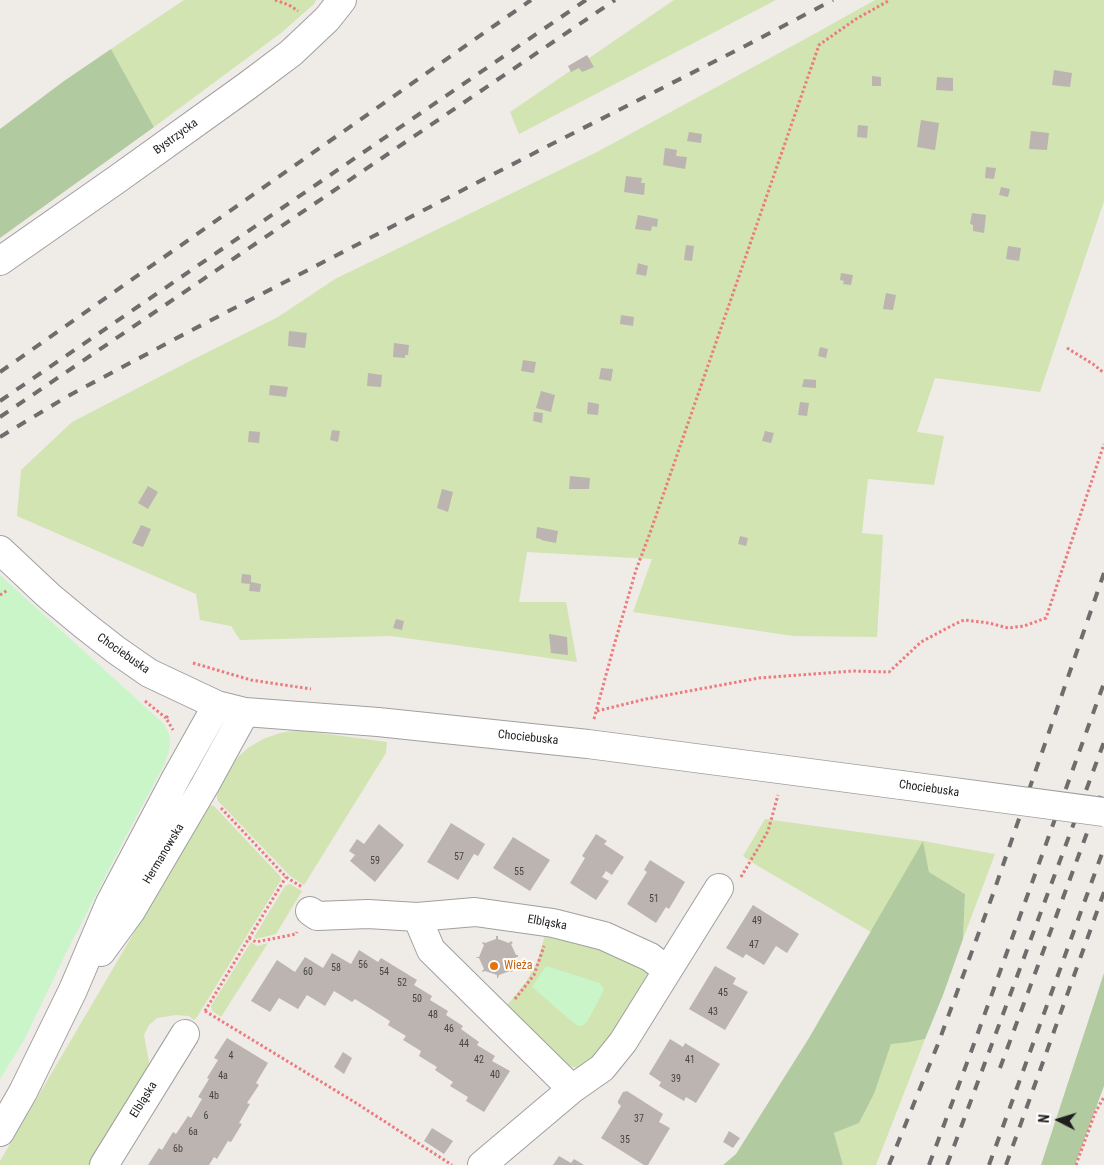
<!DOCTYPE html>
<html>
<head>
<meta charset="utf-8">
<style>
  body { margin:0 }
  #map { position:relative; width:1104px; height:1165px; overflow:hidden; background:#efebe7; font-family:"Roboto Condensed",sans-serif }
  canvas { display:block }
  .north { position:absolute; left:1034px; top:1095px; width:50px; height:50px; -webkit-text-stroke:4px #fff; paint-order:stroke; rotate:275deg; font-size:14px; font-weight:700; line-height:20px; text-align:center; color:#1f1f1f }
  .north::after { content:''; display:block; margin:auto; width:18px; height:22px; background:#1f1f1f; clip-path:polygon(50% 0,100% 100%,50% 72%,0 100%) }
</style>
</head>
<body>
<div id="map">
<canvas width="1104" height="1165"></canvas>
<div class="north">N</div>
</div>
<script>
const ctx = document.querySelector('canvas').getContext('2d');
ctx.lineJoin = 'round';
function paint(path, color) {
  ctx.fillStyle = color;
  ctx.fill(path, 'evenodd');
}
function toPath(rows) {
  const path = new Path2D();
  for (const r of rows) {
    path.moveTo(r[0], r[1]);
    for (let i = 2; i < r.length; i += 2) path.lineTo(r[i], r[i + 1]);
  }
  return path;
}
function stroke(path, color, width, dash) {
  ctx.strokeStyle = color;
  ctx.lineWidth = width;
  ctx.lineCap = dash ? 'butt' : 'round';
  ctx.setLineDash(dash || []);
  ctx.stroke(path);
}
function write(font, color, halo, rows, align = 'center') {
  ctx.font = font + ' "Roboto Condensed",sans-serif';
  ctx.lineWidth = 4;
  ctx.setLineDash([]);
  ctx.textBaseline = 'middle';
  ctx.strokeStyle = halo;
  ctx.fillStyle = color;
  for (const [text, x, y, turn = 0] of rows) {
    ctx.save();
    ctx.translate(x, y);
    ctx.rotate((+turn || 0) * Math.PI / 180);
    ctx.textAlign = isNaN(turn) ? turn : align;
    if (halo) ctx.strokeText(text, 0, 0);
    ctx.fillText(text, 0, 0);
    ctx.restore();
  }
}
paint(toPath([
  [184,0,316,0,314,4,281,33,154,127,111,49],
  [674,0,776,0,519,134,510,112],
  [875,0,1104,0,1104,201,1040,392,935,378,917,432,944,436,934,485,868,479,862,533,883,535,877,637,793,636,633,612,652,559,527,552,519,602,566,602,577,662,391,636,240,640,231,626,200,620,196,594,17,516,21,470,72,422,196,358,278,317,335,279,597,152,816,33],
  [298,730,387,742,386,753,304,885,290,876,218,801,216,791,236,759,248,748,263,739,280,733],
  [209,805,214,806,280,876,281,880,197,1017,194,1020,189,1016,176,1015,157,1018,149,1025,144,1035,149,1062,147,1077,92,1165,0,1165,0,1161],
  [765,819,923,841,995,854,963,939,965,894,929,872,923,842,871,932,758,866,743,856],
  [290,884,302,891,276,934,256,939,254,937,285,886],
  [546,931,642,962,649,977,600,1061,579,1068,563,1065,504,1009,526,982,538,960],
  [251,942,257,946,268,943,221,1017,212,1011,211,1006],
  [925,1039,876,1165,843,1165,834,1133,859,1123,874,1094,891,1043,909,1042]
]), '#d1e4b2');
paint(toPath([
  [111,49,154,127,0,238,0,129,64,81],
  [923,841,929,872,965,894,963,939,943,995,925,1039,909,1042,891,1044,874,1094,859,1123,834,1133,843,1165,723,1165,736,1154,809,1038],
  [1104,973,1104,1086,1075,1165,1041,1165]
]), '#b1caa0');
paint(toPath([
  [0,575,163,723,168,731,170,738,170,747,165,763,125,838,65,955,24,1040,0,1079],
  [546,966,600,983,604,990,587,1022,582,1026,576,1025,532,987]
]), '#caf5c8');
paint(toPath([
  [587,55,594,67,582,72,579,68,571,72,568,66],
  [1054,70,1072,73,1070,87,1052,85],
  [872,76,881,77,881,86,872,86],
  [937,77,953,78,953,91,936,90],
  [921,120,939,123,935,150,917,147],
  [858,125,868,126,867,138,857,137],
  [1031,131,1049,133,1047,150,1029,149],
  [689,132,702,134,701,143,687,141],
  [665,148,677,150,676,156,687,157,685,169,663,165],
  [986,167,996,168,994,179,985,178],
  [626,176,642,178,641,183,645,183,644,195,624,192],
  [1001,187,1010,189,1008,197,999,195],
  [972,213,986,215,984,233,973,231,973,225,970,224],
  [638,215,658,219,657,227,652,226,651,231,635,229],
  [686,245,694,246,692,261,684,260],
  [1008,246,1021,248,1019,261,1006,259],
  [638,263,648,266,646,276,636,274],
  [841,273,853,275,851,285,843,284,844,281,840,280],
  [886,293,896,295,893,310,883,309],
  [621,315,634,317,633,326,620,324],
  [289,331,307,333,305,348,288,346],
  [394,343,409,345,408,355,405,355,405,358,393,357],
  [820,347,828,349,826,358,818,356],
  [523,360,536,362,534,373,521,371],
  [601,368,613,369,611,381,599,379],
  [368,373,382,375,381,387,367,386],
  [804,379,816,380,816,388,802,387],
  [270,385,288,387,286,397,269,395],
  [541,391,555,395,551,412,536,408],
  [588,402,599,404,598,415,587,414],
  [800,402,809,403,807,416,798,415],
  [534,412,543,413,542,423,533,421],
  [332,430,340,431,338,442,330,440],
  [249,431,260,432,259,443,248,442],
  [765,431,774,433,771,443,762,441],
  [570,476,590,478,589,489,569,489],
  [148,486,158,492,148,509,138,503],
  [442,489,453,492,448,512,437,508],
  [141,525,151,529,143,547,132,543],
  [537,527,558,531,556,543,541,540,541,539,536,538],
  [740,536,748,538,746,546,738,544],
  [242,574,251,575,251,582,261,584,260,592,249,591,250,584,241,583],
  [396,619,404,621,402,630,393,628],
  [549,634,567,637,568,655,551,653],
  [451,823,485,844,478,856,474,854,458,880,427,862],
  [379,824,404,845,375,882,350,861,355,855,349,851,357,839,364,844],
  [596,834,607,841,604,844,624,857,612,875,606,871,602,877,609,881,596,900,570,883,585,858,582,856],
  [513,837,550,860,530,891,493,868],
  [650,860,685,882,669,909,666,907,656,923,627,904,647,872,644,870],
  [753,905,799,934,787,953,776,946,764,965,746,954,743,958,726,948],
  [496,936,498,936,498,939,509,943,511,941,513,943,511,944,516,955,518,955,518,957,516,957,512,969,513,970,512,972,510,971,499,975,498,978,497,978,497,975,485,971,483,972,482,971,484,969,479,958,476,958,477,957,479,957,484,945,482,943,483,942,485,943,496,939],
  [359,950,378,962,381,958,417,980,414,985,432,996,430,1000,448,1011,446,1015,463,1026,461,1029,479,1042,477,1045,495,1056,492,1061,510,1071,484,1112,466,1101,468,1097,450,1086,453,1082,435,1070,437,1067,419,1056,421,1051,403,1040,406,1036,388,1025,390,1021,355,999,352,1002,334,991,325,1006,307,995,298,1009,279,998,270,1012,251,1001,277,960,295,972,305,957,323,968,332,953,351,964],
  [715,966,736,978,733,984,748,992,725,1030,689,1009],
  [227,1038,268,1063,256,1083,259,1085,247,1103,250,1104,239,1123,242,1124,231,1142,228,1141,217,1159,214,1157,209,1165,148,1165,159,1148,162,1150,173,1132,176,1134,188,1116,191,1118,202,1099,198,1097,209,1079,207,1078,218,1060,214,1058],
  [670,1039,683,1047,685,1043,720,1064,696,1103,686,1097,684,1101,659,1086,661,1082,649,1074],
  [343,1052,352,1058,344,1074,334,1067],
  [627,1091,663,1114,659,1122,670,1128,648,1165,644,1165,601,1138,621,1106,618,1103,618,1101,623,1092],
  [432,1128,453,1141,444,1154,424,1141],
  [729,1131,740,1138,733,1148,723,1142],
  [559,1156,571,1163,574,1159,584,1165,553,1165]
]), '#bcb4b0');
const minor = toPath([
  [0,261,116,180,247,86,291,53,327,19,342,0],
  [0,550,49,596,84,625,116,650,149,673,217,705,245,712,378,722,588,744,901,785],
  [310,911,317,916,368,914,417,917,475,912,553,923,604,936,650,957,667,970],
  [417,917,431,950,572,1089],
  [101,952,131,911,205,785,245,712],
  [0,1132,23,1092,73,990,110,903,176,778,217,705],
  [104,1165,185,1034],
  [482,1165,572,1089,602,1068,623,1042,719,888]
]);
stroke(minor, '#a0a0a0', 30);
stroke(toPath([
  [275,0,289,5,298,11],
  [1067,348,1093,364,1104,373],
  [0,595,8,590],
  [193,663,251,680,311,689],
  [145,701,166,718],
  [597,711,646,699,759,678,853,671,889,672,921,642,953,625,964,620,989,623,1008,628,1024,626,1046,618,1104,444],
  [168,716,166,718,173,730],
  [594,719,615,642,636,570,650,533,819,45,856,19,890,0],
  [221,808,286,877,302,887],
  [741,877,768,831,778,795],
  [249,938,256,942,296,934,297,932],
  [515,999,534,975,544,946],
  [205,1011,356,1103,452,1165],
  [205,1011,286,877],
  [1076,1165,1095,1113,1104,1097]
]), '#ed7a7d', 3, [2.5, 2.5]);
stroke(minor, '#fff', 28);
stroke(toPath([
  [0,372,531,0],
  [0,401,586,0],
  [0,417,615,0],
  [0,437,68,396,192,330,544,148,747,45,833,0],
  [1000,1068,1104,787],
  [889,1165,938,1044,993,894,1104,573],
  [929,1165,971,1052,1104,683],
  [947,1165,1104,742],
  [989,1165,1104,848],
  [1006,1165,1104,892]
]), '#6d6d6d', 4, [10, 10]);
const minorBridge = toPath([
  [901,785,1104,812]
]);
stroke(minorBridge, '#a0a0a0', 30, []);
stroke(minorBridge, '#fff', 28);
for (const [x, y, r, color] of [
  [494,966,5,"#e8710a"]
]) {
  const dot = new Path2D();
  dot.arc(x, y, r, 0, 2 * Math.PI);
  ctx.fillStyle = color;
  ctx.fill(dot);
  stroke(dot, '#fff', 2);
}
write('10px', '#464443', null, [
  ["57",459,857],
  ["59",375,861],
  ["55",519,872],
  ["51",654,899],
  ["49",757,921],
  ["47",754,945],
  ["56",363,965],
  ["58",336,968],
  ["60",308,972],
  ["54",384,972],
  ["52",402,983],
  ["45",723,993],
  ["50",417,999],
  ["43",713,1012],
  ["48",433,1015],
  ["46",449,1029],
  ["44",464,1044],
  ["4",231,1056],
  ["42",479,1060],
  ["41",690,1060],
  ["40",495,1075],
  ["4a",223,1076],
  ["39",676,1079],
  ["4b",214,1096],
  ["6",206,1116],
  ["37",639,1119],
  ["6a",193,1132],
  ["35",625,1140],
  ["6b",178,1149]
]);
write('12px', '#1f1f1f', '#fff', [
  ["Bystrzycka",176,137,-36],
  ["Chociebuska",123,654,35],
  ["Chociebuska",528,738,6],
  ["Chociebuska",929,789,8],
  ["Hermanowska",164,854,-59],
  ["Elbląska",547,923,10],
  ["Elbląska",144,1100,-58]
]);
write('12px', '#c56008', '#fff', [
  ["Wieża",504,966]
], 'left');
</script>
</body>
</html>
